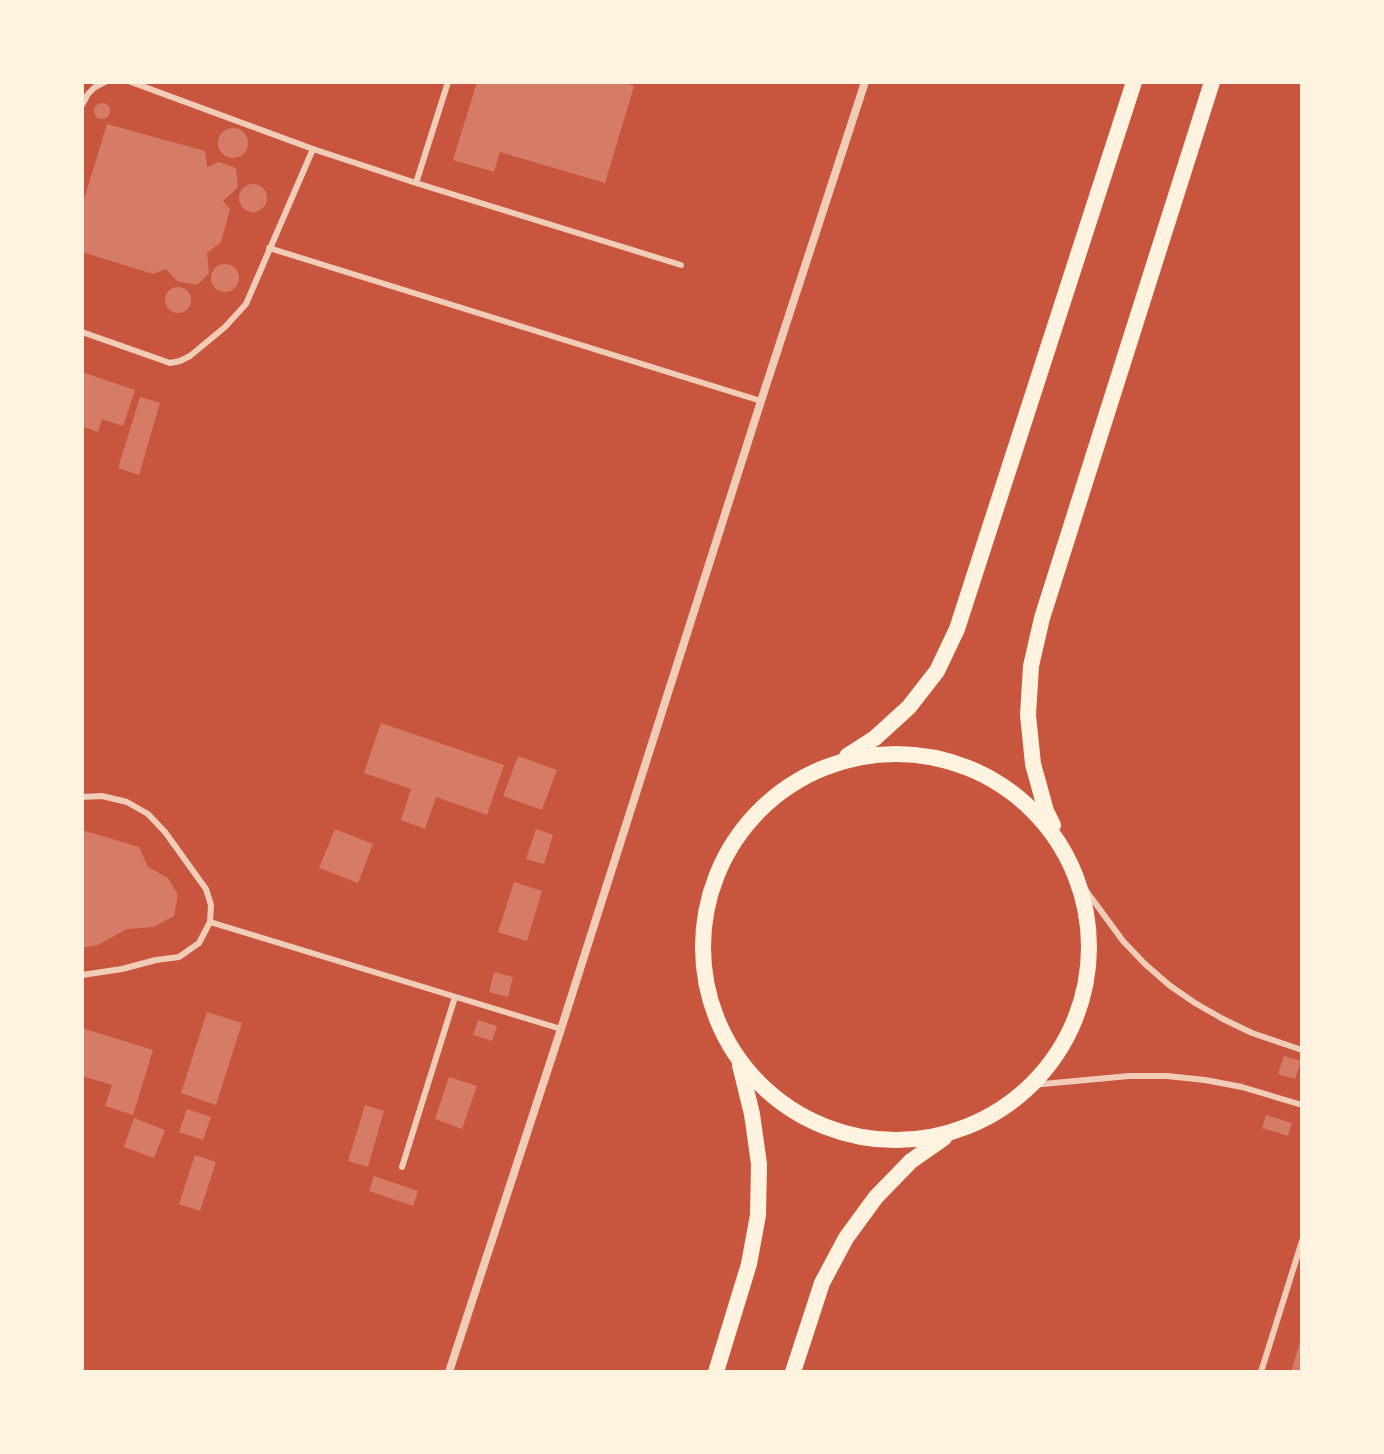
<!DOCTYPE html>
<html>
<head>
<meta charset="utf-8">
<style>
  body { margin:0 }
  #map { position:relative; width:1384px; height:1454px; overflow:hidden; background:#c8553d; font-family:"Source Sans 3",sans-serif }
  canvas { display:block }
  .frame { position:absolute; inset:0; border:84px solid #fff3e0; pointer-events:none }
</style>
</head>
<body>
<div id="map">
<canvas width="1384" height="1454"></canvas>
<div class="frame"></div>
</div>
<script>
const ctx = document.querySelector('canvas').getContext('2d');
ctx.lineJoin = 'round';
function paint(path, color) {
  ctx.fillStyle = color;
  ctx.fill(path, 'evenodd');
}
function toPath(rows) {
  const path = new Path2D();
  for (const r of rows) {
    if (r.length === 3) {
      path.moveTo(r[0] + r[2], r[1]);
      path.arc(r[0], r[1], r[2], 0, 2 * Math.PI);
      continue;
    }
    path.moveTo(r[0], r[1]);
    for (let i = 2; i < r.length; i += 2) path.lineTo(r[i], r[i + 1]);
  }
  return path;
}
function stroke(path, color, width, dash) {
  ctx.strokeStyle = color;
  ctx.lineWidth = width;
  ctx.lineCap = dash ? 'butt' : 'round';
  ctx.setLineDash(dash || []);
  ctx.stroke(path);
}
paint(toPath([
  [477,82,621,82,634,86,605,183,500,152,494,172,453,160],
  [102,111,8],
  [107,124,205,151,207,167,219,162,236,168,238,187,223,201,230,209,221,242,207,253,209,273,197,285,177,281,166,269,153,274,82,252,82,206],
  [233,143,15],
  [253,198,14],
  [225,278,14],
  [178,300,13],
  [82,372,135,390,123,426,102,419,98,432,82,426],
  [140,397,160,403,139,475,118,468],
  [381,723,504,765,487,815,436,797,425,829,401,820,411,789,364,773],
  [518,756,557,770,542,810,503,796],
  [335,829,373,844,358,883,319,868],
  [536,829,553,835,544,864,526,859],
  [82,830,139,847,148,867,168,878,178,895,174,916,154,927,127,929,98,945,82,948],
  [514,882,542,891,527,941,498,932],
  [494,972,513,977,508,997,489,992],
  [207,1012,242,1023,216,1105,181,1093],
  [478,1020,497,1026,492,1041,473,1035],
  [82,1028,153,1050,133,1115,105,1106,112,1085,82,1076],
  [1284,1056,1301,1061,1295,1079,1278,1074],
  [449,1077,477,1086,462,1129,435,1119],
  [365,1105,384,1111,368,1167,348,1161],
  [187,1109,211,1117,203,1140,179,1132],
  [1266,1115,1292,1123,1288,1136,1262,1128],
  [134,1118,165,1130,154,1158,124,1147],
  [195,1155,216,1162,200,1211,179,1204],
  [374,1176,418,1191,413,1206,369,1191],
  [1301,1338,1302,1372,1291,1372]
]), '#d67c66');
stroke(toPath([
  [131,82,313,149,416,183,681,265],
  [82,105,88,94,95,87,105,82],
  [416,183,448,82],
  [269,248,761,401],
  [82,332,170,363,180,361,190,356,225,327,246,304,313,149],
  [82,797,102,796,127,802,148,814,165,832,206,889,211,905,210,922,199,943,179,957,156,960,122,969,82,975],
  [1079,881,1123,941,1145,964,1169,985,1195,1003,1223,1019,1252,1033,1302,1050],
  [210,922,561,1029],
  [1032,1085,1129,1076,1167,1076,1205,1080,1242,1087,1302,1105],
  [402,1167,455,997],
  [1261,1372,1302,1241]
]), '#f1ccb7', 6);
stroke(toPath([
  [449,1372,561,1029,761,401,865,82]
]), '#f1ccb7', 8);
stroke(toPath([
  [896,947,193],
  [847,756,875,738,909,707,937,671,957,629,1134,82],
  [1053,825,1046,811,1033,764,1028,715,1031,666,1042,618,1212,82],
  [716,1372,749,1264,758,1215,759,1164,752,1114,740,1065],
  [793,1372,822,1283,846,1238,876,1197,911,1161,944,1138]
]), '#fff3e0', 16);
</script>
</body>
</html>
